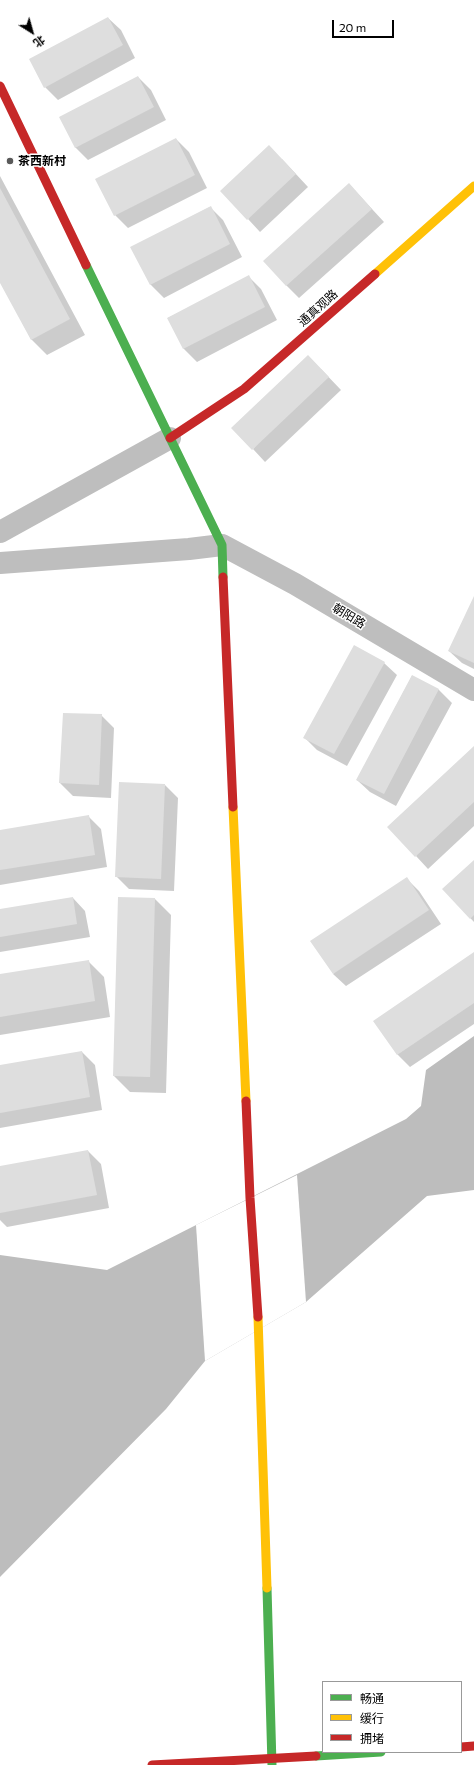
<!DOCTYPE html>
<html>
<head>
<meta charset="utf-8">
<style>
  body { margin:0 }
  #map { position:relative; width:474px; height:1765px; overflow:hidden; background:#fff; font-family:Commissioner,"Noto Sans SC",sans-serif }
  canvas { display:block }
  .legend { position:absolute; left:322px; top:1681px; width:140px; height:72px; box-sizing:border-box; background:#fff; border:1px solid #999; margin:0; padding:5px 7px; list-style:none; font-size:12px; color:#000 }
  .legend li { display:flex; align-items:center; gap:8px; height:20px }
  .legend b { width:20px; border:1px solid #999 }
  .north { position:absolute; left:12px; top:12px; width:40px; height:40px; -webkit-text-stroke:3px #fff; paint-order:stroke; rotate:143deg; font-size:11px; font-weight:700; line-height:16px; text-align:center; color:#000 }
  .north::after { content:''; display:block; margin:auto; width:14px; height:18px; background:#000; clip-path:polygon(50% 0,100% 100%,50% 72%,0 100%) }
  .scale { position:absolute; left:332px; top:20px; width:62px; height:18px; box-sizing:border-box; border:2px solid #000; border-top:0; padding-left:5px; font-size:12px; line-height:14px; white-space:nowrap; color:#000; -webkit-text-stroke:3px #fff; paint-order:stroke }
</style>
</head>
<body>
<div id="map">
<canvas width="474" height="1765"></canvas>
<ul class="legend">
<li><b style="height:5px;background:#4caf50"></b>畅通</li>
<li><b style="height:5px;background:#ffc107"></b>缓行</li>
<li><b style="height:5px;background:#c62828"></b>拥堵</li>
</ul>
<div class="north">北</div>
<div class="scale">20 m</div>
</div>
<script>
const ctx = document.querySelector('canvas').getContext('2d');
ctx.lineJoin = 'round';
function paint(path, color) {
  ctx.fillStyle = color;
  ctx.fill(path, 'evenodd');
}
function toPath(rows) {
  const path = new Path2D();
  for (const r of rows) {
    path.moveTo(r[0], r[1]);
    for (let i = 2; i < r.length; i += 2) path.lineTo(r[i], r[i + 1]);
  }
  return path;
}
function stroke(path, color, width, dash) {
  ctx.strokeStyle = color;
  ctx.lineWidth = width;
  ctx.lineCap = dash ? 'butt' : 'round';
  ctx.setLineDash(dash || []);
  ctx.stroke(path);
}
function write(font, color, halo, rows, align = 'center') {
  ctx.font = font + ' Commissioner,"Noto Sans SC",sans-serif';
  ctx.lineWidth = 3;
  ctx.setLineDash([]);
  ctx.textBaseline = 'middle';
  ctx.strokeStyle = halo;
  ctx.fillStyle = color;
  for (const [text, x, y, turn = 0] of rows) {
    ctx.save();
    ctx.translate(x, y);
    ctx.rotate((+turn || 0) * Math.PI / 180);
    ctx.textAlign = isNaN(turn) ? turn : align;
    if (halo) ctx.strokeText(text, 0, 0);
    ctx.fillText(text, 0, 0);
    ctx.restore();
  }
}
paint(toPath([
  [474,1036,474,1190,427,1196,306,1302,205,1361,166,1409,0,1577,0,1255,107,1270,406,1119,421,1106,426,1070]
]), '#bdbdbd');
paint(toPath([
  [297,1175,306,1302,205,1361,196,1225]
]), '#fff');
paint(toPath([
  [108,18,121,30,135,58,58,100,45,87],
  [138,77,151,90,166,120,88,160,75,147],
  [176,139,189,152,207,188,128,228,115,215],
  [282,159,308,187,260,232,248,219],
  [0,176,85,335,47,355,31,339,0,281],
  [349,184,384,222,299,298,286,285],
  [210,207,223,220,242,257,164,298,151,285,132,247],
  [249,277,261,289,277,320,197,362,184,349,168,318],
  [321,369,341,390,265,462,253,449],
  [474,598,474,669,462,663,449,651],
  [384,663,397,675,347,766,317,750,304,737],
  [412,676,439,690,452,703,396,806,370,792,357,780],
  [64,714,101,715,114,728,111,798,73,796,60,783],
  [474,747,474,826,428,869,416,856],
  [165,785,178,798,174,891,129,889,116,876],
  [88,816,101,829,107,867,0,885,0,831],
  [474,861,474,922,443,889],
  [406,878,419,891,441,924,346,986,333,974],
  [73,898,85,911,90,937,0,952,0,910],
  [119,898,155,899,171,915,166,1093,130,1092,114,1076],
  [474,954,474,1024,410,1067,398,1055,375,1021],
  [88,961,104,977,110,1017,0,1035,0,975],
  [82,1052,95,1065,102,1110,0,1128,0,1066],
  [88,1151,101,1164,109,1208,7,1227,0,1220,0,1167]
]), '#0003');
paint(toPath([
  [108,17,123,45,44,88,29,59],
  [138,76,154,107,75,148,59,117],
  [176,138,195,175,114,216,95,179],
  [269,145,296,174,247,220,220,191],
  [349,183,372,209,286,286,263,261],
  [0,188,70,319,31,340,0,283],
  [211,206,230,244,150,285,130,247],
  [249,275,265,307,183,349,167,318],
  [308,355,329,377,252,450,231,428],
  [474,596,474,663,448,651],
  [354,645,385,662,334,754,303,738],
  [412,675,439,689,384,794,356,780],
  [63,713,102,714,99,785,59,783],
  [474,746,474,802,415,857,387,827],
  [119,782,165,784,161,879,115,877],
  [89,815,95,855,0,870,0,830],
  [474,860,474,915,470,919,442,889],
  [407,877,429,910,333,974,310,941],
  [73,897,77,924,0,937,0,909],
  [118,897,155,898,150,1077,113,1076],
  [474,952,474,1003,397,1055,373,1021],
  [89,960,95,1001,0,1017,0,974],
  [82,1051,90,1097,0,1113,0,1065],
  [88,1150,97,1195,0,1213,0,1166]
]), '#dedede');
stroke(toPath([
  [0,532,170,438],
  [0,563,189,549,222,545,295,584,474,690]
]), '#bebebe', 22);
stroke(toPath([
  [86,265,222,545,223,577],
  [267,1588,272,1765],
  [316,1756,381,1752]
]), '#4caf50', 9);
stroke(toPath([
  [375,274,474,186],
  [233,807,246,1101],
  [258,1317,267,1588]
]), '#ffc107', 9);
stroke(toPath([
  [0,86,86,265],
  [170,438,244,389,375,274],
  [223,577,233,807],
  [246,1101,250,1198,258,1317],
  [461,1747,474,1746],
  [152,1765,316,1756]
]), '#c62828', 9);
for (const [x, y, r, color] of [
  [10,161,4,"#595959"]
]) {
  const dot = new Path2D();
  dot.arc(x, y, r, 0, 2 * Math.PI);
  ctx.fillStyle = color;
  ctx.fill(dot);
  stroke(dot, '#fff', 1.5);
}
write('bold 12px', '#000', '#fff', [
  ["茶西新村",18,161]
], 'left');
write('12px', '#000', '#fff', [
  ["通真观路",318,308,-42],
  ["朝阳路",349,616,31]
]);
</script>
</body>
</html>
